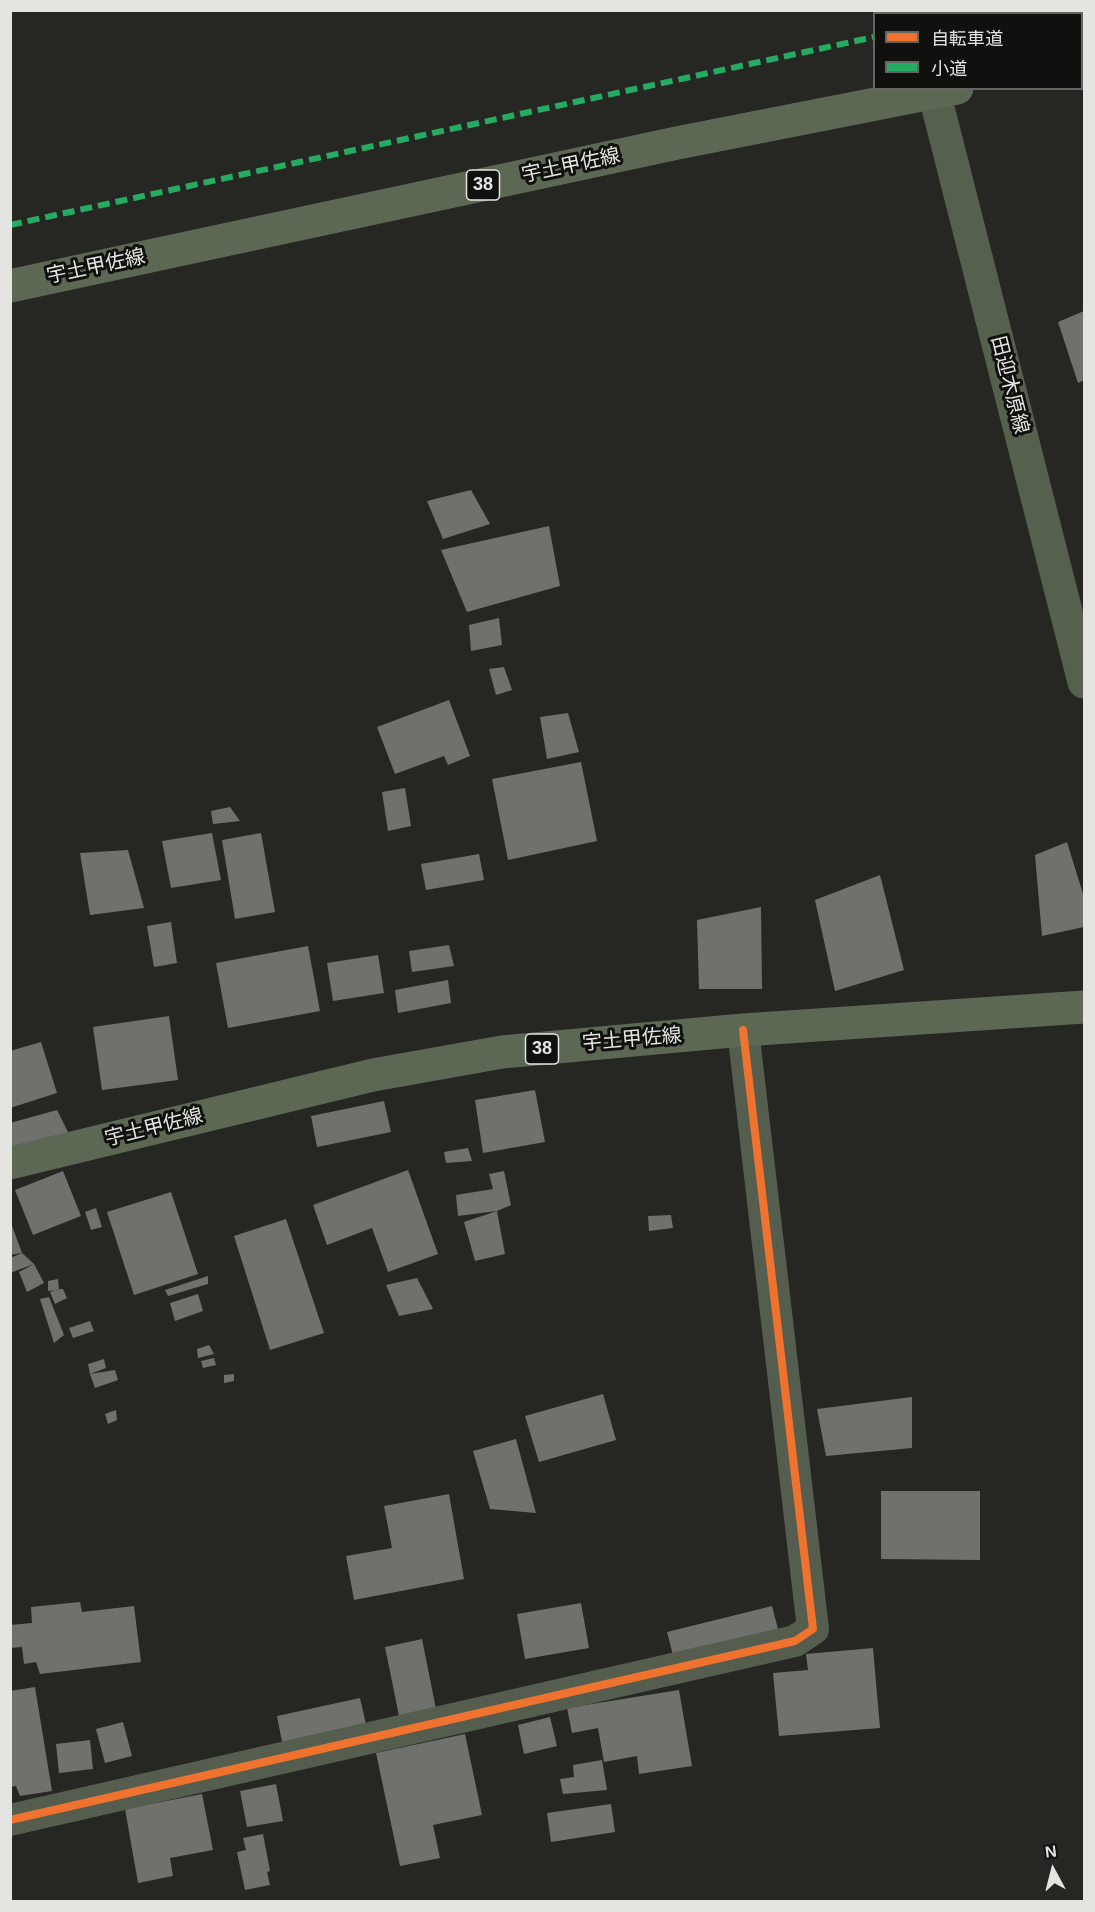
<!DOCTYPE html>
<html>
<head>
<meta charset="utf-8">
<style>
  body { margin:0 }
  #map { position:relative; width:1095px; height:1912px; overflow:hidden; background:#262723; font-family:Helvetica,"Noto Sans JP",sans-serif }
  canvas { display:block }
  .frame { position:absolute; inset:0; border:12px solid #e4e5e1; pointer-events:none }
  .legend { position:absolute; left:873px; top:12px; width:210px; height:78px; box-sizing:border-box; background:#10100e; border:2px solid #656562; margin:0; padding:8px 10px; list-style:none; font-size:18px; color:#e4e5e1 }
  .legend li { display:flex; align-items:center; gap:12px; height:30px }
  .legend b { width:30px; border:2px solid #656562 }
  .north { position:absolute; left:1023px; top:1840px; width:60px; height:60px; -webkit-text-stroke:4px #10100e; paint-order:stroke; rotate:353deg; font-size:16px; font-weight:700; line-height:24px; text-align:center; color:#e4e5e1 }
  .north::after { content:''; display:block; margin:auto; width:21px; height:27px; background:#e4e5e1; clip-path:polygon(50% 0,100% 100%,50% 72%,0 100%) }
</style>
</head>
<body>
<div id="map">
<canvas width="1095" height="1912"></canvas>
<div class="frame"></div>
<ul class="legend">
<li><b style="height:8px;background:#ef722f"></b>自転車道</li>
<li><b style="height:8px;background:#26ab63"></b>小道</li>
</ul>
<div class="north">N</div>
</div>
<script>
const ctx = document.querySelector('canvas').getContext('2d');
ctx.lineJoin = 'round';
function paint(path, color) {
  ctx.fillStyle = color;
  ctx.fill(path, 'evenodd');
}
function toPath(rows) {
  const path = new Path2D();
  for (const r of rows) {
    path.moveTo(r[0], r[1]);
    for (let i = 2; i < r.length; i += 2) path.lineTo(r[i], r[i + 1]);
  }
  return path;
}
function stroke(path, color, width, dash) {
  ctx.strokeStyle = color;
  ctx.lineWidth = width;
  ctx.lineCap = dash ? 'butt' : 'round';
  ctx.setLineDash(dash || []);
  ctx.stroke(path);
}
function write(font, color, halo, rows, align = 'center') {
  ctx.font = font + ' Helvetica,"Noto Sans JP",sans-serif';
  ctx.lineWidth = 6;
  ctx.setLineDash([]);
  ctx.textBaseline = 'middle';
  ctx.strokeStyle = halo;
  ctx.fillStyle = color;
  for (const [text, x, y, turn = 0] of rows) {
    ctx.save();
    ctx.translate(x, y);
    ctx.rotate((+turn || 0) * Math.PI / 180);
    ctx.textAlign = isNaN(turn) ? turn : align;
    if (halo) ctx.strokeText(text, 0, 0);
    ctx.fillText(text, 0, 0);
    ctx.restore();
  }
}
paint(toPath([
  [1084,311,1084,380,1078,383,1058,322],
  [471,490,490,524,443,539,427,501],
  [549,526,560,586,467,612,441,550],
  [499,618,502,645,471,651,469,625],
  [504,667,512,690,496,695,489,669],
  [449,700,470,756,448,765,444,756,395,774,377,727],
  [568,713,579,752,547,759,540,717],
  [581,762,597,841,508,860,492,779],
  [405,788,411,826,388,831,382,792],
  [230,807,240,821,213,824,211,811],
  [212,833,221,880,171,888,162,841],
  [261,833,275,912,235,919,222,840],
  [1067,842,1084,897,1084,927,1042,936,1035,855],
  [128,850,144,908,90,915,80,853],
  [479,854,484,880,426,890,421,864],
  [880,875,904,970,835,991,815,900],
  [761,907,762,989,699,989,697,920],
  [171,922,177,963,154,967,147,926],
  [449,945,454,966,412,972,409,951],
  [308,946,320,1011,228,1028,216,963],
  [378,955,384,993,333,1001,327,963],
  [448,980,451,1003,398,1013,395,990],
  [169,1016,178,1080,102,1090,93,1027],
  [41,1042,57,1093,10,1108,10,1051],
  [535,1090,545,1142,483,1153,475,1100],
  [384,1101,391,1132,317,1147,311,1116],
  [57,1110,71,1138,10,1154,10,1123],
  [468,1148,472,1161,446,1163,444,1152],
  [408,1170,438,1254,388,1272,372,1228,327,1245,313,1205],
  [63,1171,81,1216,33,1235,15,1190],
  [504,1171,511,1205,497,1211,458,1216,456,1195,493,1189,489,1174],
  [171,1192,198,1274,134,1295,107,1212],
  [96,1208,102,1227,91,1230,85,1212],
  [497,1211,505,1254,475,1261,464,1222],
  [671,1215,673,1228,649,1231,648,1216],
  [286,1219,324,1333,270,1350,234,1236],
  [11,1223,22,1253,34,1264,44,1283,27,1292,19,1272,34,1264,10,1273,10,1258,22,1253,10,1255],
  [208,1276,208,1284,168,1296,165,1290],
  [417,1278,433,1309,399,1316,386,1285],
  [58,1279,59,1290,48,1291,48,1281],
  [60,1289,63,1289,67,1298,55,1304,50,1292],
  [198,1294,203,1311,175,1321,170,1303],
  [49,1297,64,1335,54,1343,40,1299],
  [90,1321,94,1331,73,1338,69,1328],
  [209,1345,214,1354,198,1358,197,1349],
  [214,1358,216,1365,203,1368,201,1361],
  [104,1359,106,1368,90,1374,88,1364],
  [115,1370,118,1380,95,1388,90,1374],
  [234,1374,234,1381,224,1383,224,1375],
  [603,1394,616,1440,539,1462,525,1416],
  [912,1397,912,1448,826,1456,817,1409],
  [116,1410,117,1420,108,1424,105,1414],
  [516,1439,536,1513,490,1509,473,1451],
  [881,1491,980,1491,980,1560,881,1559],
  [449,1494,464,1579,354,1600,346,1556,392,1548,384,1506],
  [80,1602,82,1612,134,1606,141,1662,40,1674,36,1662,24,1664,22,1647,10,1648,10,1625,32,1623,31,1607],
  [581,1603,589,1648,525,1659,517,1614],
  [772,1606,779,1633,674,1659,667,1632],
  [422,1639,438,1719,401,1726,385,1647],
  [873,1648,880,1728,779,1736,773,1673,808,1670,806,1654],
  [35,1687,52,1791,20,1796,16,1786,10,1787,10,1691],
  [679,1690,692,1766,639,1774,637,1756,604,1762,598,1728,572,1733,567,1708],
  [360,1698,366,1724,282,1742,277,1716],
  [550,1717,557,1746,524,1754,518,1725],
  [123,1722,132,1756,105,1763,96,1729],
  [465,1734,482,1815,433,1825,440,1858,400,1866,376,1753],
  [90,1740,93,1769,59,1773,56,1744],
  [602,1760,607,1790,563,1794,560,1779,574,1777,573,1765],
  [276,1784,283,1821,247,1827,240,1791],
  [202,1794,213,1850,170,1858,173,1876,138,1883,125,1809],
  [611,1804,615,1832,551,1842,547,1813],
  [263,1834,270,1871,267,1872,270,1885,245,1890,237,1852,246,1850,243,1838]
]), '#70706d');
stroke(toPath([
  [982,14,996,10],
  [10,1820,795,1641,813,1629,743,1030]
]), '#555e4e', 32);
stroke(toPath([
  [913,10,913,14],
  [933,88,1084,682]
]), '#56604e', 33);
stroke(toPath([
  [1082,60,1084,59],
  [10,286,677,143,957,88],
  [10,1163,373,1075,502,1052,743,1030,1084,1007]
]), '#5d6854', 33);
stroke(toPath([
  [10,225,874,37]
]), '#26ab63', 6, [12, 6]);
stroke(toPath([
  [10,1820,795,1641,813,1629,743,1030]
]), '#ef722f', 8);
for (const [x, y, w] of [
  [483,185,33],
  [542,1049,33]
]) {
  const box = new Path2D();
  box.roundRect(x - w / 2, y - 15, w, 30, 4.5);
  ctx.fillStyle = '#10100e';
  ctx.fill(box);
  stroke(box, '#e4e5e1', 1.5);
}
write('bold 18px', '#e4e5e1', null, [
  ["38",483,185],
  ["38",542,1049]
]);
write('20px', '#e4e5e1', '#10100e', [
  ["宇土甲佐線",571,166,-12],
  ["宇土甲佐線",96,267,-12],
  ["田迎木原線",1009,385,76],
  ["宇土甲佐線",632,1040,-5],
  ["宇土甲佐線",154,1128,-14]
]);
</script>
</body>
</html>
